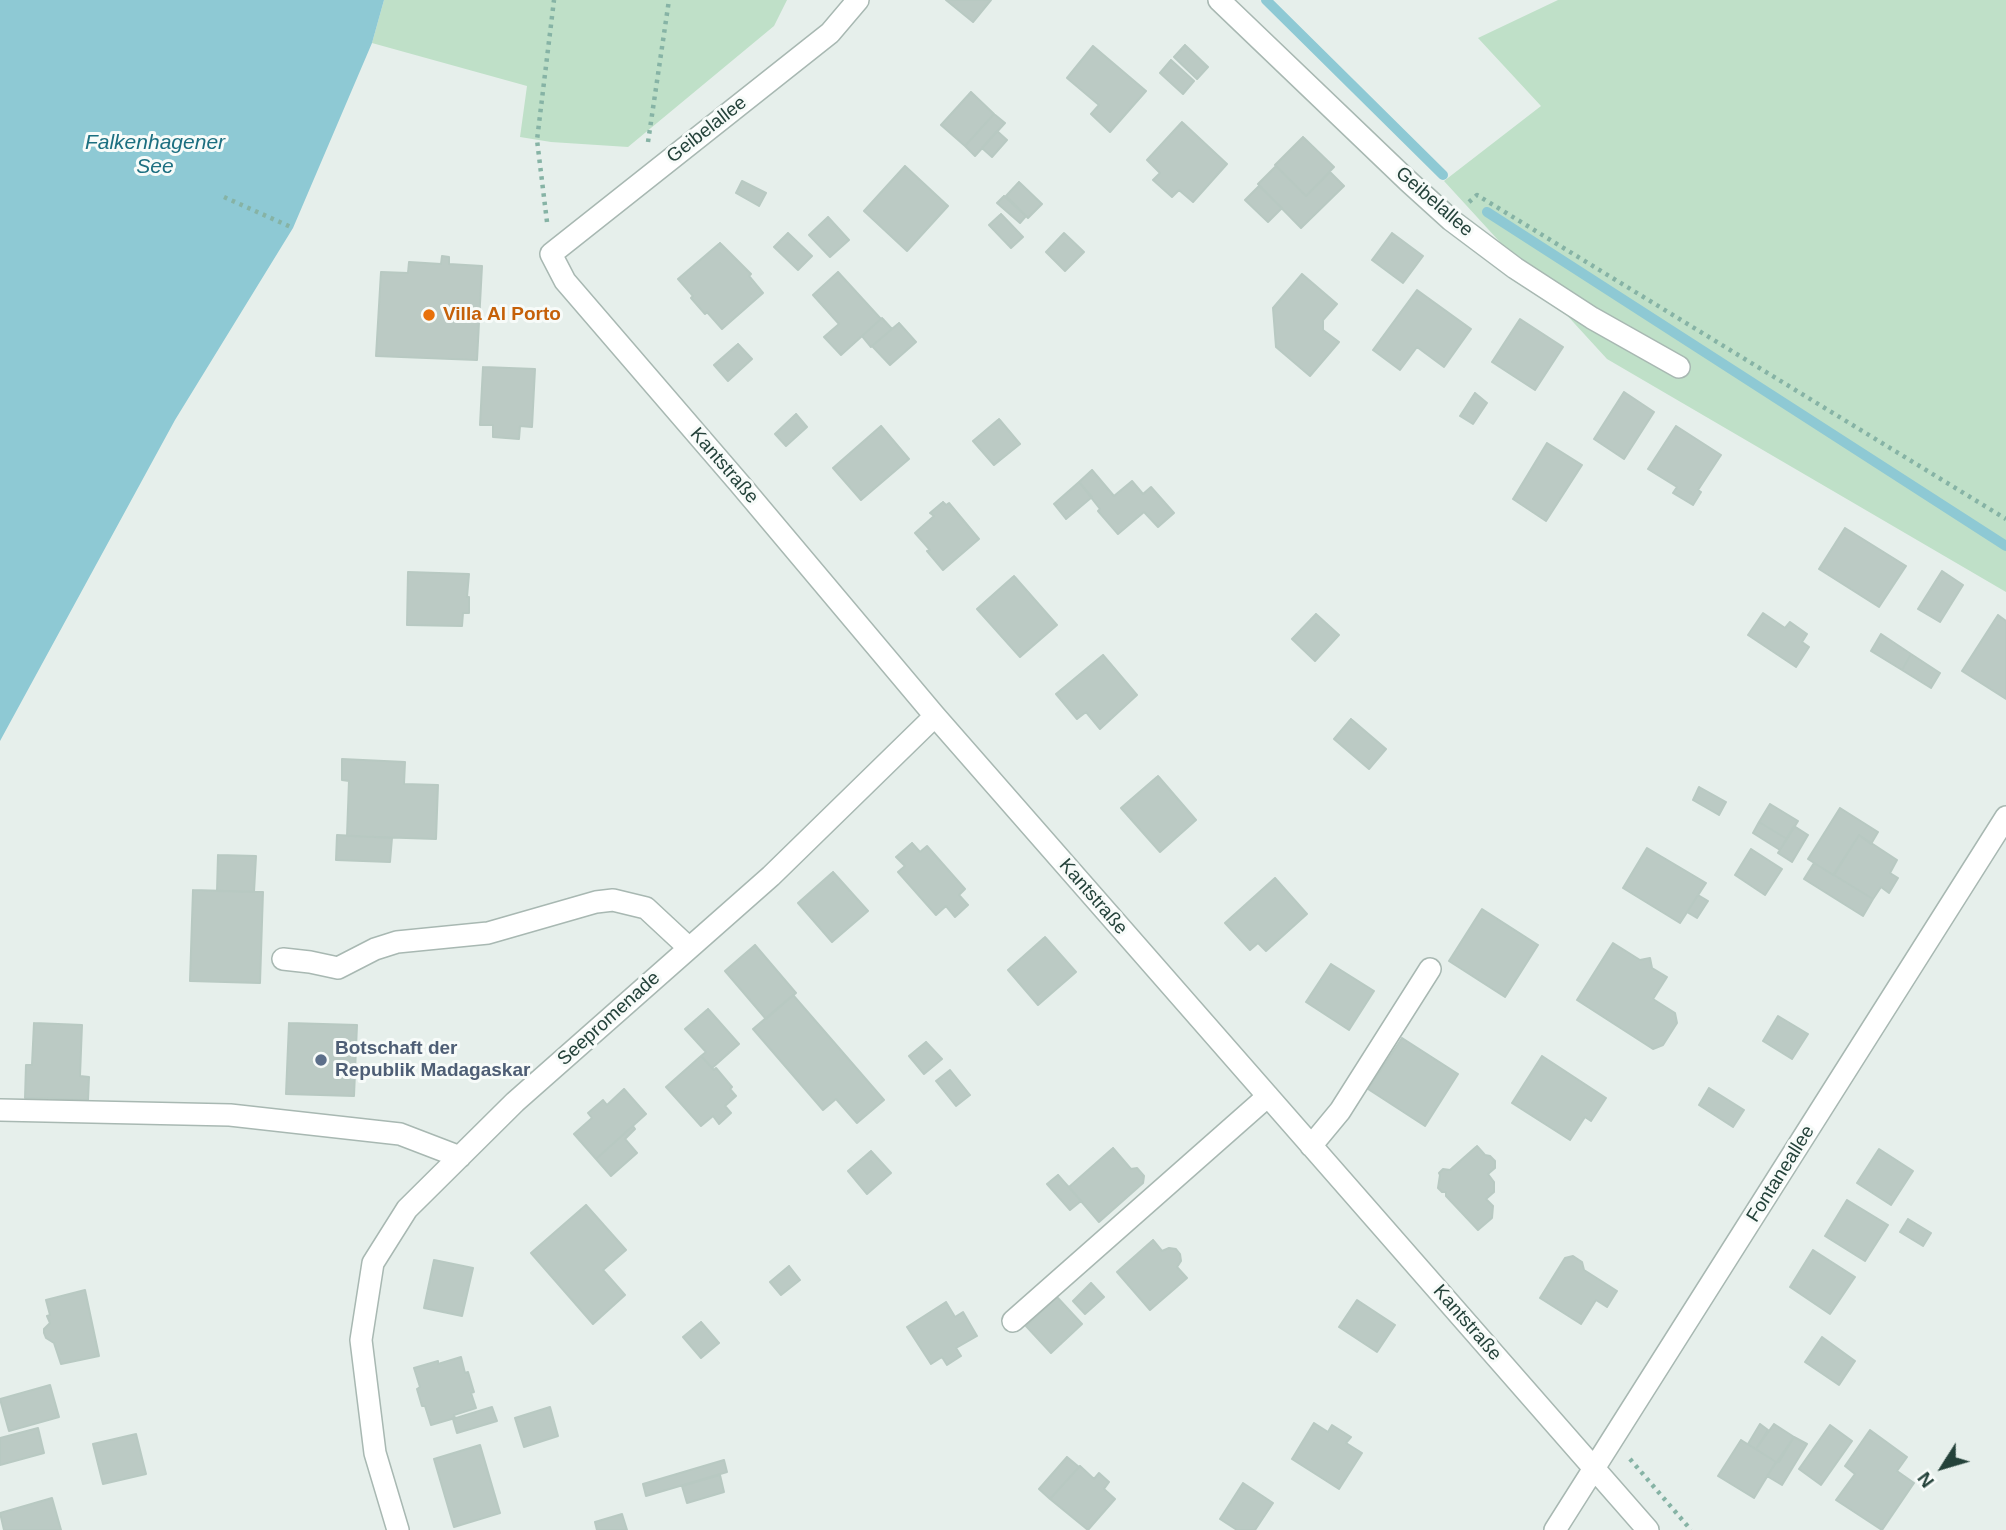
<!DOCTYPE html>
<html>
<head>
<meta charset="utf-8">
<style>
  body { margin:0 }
  #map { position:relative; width:2006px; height:1530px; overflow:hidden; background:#e6efeb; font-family:Helvetica,sans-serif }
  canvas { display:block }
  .north { position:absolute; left:1908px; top:1432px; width:70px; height:70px; -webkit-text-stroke:5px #f7fbf9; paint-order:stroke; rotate:233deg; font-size:19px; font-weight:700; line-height:28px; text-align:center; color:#24423a }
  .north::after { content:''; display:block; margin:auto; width:24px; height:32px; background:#24423a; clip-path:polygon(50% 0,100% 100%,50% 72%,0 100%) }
</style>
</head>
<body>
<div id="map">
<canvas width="2006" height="1530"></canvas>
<div class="north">N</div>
</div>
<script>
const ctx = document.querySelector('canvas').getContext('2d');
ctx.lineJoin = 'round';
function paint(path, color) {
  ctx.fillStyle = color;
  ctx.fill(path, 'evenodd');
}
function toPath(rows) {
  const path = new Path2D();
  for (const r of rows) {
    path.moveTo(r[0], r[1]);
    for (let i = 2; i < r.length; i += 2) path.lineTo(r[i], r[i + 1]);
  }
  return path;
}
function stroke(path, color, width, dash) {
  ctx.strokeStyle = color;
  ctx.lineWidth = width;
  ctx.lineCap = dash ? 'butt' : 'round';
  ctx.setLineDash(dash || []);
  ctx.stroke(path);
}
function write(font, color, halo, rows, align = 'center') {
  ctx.font = font + ' Helvetica,sans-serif';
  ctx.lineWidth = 6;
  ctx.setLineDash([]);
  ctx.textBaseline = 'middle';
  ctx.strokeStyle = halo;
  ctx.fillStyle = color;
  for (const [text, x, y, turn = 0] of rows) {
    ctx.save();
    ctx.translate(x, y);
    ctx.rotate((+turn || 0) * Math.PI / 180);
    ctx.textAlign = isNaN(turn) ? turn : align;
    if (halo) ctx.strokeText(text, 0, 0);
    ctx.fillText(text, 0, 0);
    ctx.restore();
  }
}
paint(toPath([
  [384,0,787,0,774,26,628,147,551,142,520,137,527,86,372,43],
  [1558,0,2006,0,2006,592,1607,359,1444,181,1541,106,1478,38]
]), '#bfe0c8');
paint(toPath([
  [0,0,384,0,372,43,293,228,175,420,0,741]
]), '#8ec9d4');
stroke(toPath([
  [1266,0,1443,175],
  [1487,212,2006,546]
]), '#8ec9d4', 10);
const building = toPath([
  [946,0,991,0,973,22,946,0],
  [1185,45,1208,67,1197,79,1174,57,1185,45],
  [1093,46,1146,91,1110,132,1091,114,1099,105,1067,78,1093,46],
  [1171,60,1194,81,1183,94,1160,73,1171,60],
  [971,92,994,114,965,146,941,125,971,92],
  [994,114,1005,123,975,156,965,146,994,114],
  [1182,122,1227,164,1193,202,1179,190,1172,197,1153,180,1160,173,1147,160,1182,122],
  [997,131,1007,140,992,157,982,148,997,131],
  [1303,137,1334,167,1306,196,1275,165,1303,137],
  [905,166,948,206,907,251,864,211,905,166],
  [1276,166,1306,196,1330,172,1344,186,1301,228,1258,184,1276,166],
  [742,181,766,193,759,206,736,193,742,181],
  [1019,182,1042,204,1028,218,1006,196,1019,182],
  [1259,186,1282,208,1268,222,1245,200,1259,186],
  [1004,196,1026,216,1020,223,997,203,1004,196],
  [1001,214,1023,237,1011,248,989,225,1001,214],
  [828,217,849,240,830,257,809,235,828,217],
  [788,233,812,256,798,270,774,247,788,233],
  [1064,233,1084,252,1065,271,1046,252,1064,233],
  [1392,233,1423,256,1403,283,1372,260,1392,233],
  [720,243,751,274,749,276,763,293,722,329,707,312,705,314,691,298,693,296,678,279,720,243],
  [442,256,449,257,449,264,482,266,477,360,376,356,381,272,408,273,409,262,441,264,442,256],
  [838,272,881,319,841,355,824,337,839,324,813,295,838,272],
  [1302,274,1337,304,1323,320,1323,330,1339,342,1310,376,1276,347,1273,308,1302,274],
  [1417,290,1471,329,1444,367,1417,347,1400,370,1373,350,1417,290],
  [882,318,892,329,871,347,862,336,882,318],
  [1520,319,1563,347,1535,390,1492,362,1520,319],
  [899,323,916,342,890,365,872,346,899,323],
  [738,344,752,359,728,381,714,365,738,344],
  [483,367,535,369,532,427,520,426,519,439,493,437,493,425,480,425,483,367],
  [1624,392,1654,412,1624,459,1594,439,1624,392],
  [1475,393,1487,403,1473,424,1460,416,1475,393],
  [796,414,807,427,786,446,775,434,796,414],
  [999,419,1020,444,994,465,973,441,999,419],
  [881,426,909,459,861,500,833,468,881,426],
  [1676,426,1721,455,1698,490,1701,492,1693,505,1673,493,1677,487,1648,469,1676,426],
  [1547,443,1582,465,1546,521,1513,499,1547,443],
  [1092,470,1114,496,1132,481,1143,494,1151,487,1174,513,1158,527,1144,512,1118,534,1098,511,1100,509,1079,482,1092,470],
  [1079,482,1092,497,1066,519,1054,504,1079,482],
  [943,502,946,505,949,503,979,539,943,570,927,551,930,550,915,533,934,516,930,513,943,502],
  [1845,528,1906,566,1879,607,1819,569,1845,528],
  [1942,571,1963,585,1940,622,1918,609,1942,571],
  [408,572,469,574,467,597,469,597,469,613,463,613,462,626,407,625,408,572],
  [1014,576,1057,625,1020,657,977,609,1014,576],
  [1763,613,1785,628,1790,622,1807,634,1802,642,1809,647,1796,667,1748,635,1763,613],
  [1316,614,1339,635,1315,661,1292,639,1316,614],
  [1998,615,2006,621,2006,699,1962,671,1998,615],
  [1881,634,1911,654,1902,670,1871,651,1881,634],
  [1911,654,1940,673,1931,688,1902,670,1911,654],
  [1103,655,1137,695,1100,729,1086,712,1077,719,1056,694,1103,655],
  [1351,719,1386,749,1369,769,1334,739,1351,719],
  [342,759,405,762,404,784,438,785,436,839,347,836,349,781,342,780,342,759],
  [1158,776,1196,820,1160,852,1121,808,1158,776],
  [1699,787,1726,802,1719,815,1693,800,1699,787],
  [1770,804,1798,821,1787,839,1759,822,1770,804],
  [1840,808,1878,832,1871,844,1859,835,1833,875,1808,859,1840,808],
  [1759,822,1787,839,1780,850,1753,833,1759,822],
  [1794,826,1808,835,1792,862,1778,853,1794,826],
  [337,835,392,838,390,862,336,860,337,835],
  [1859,835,1897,860,1890,873,1898,878,1889,893,1881,887,1873,899,1834,875,1859,835],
  [912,843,920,852,927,846,965,889,959,895,968,905,955,917,946,906,936,915,898,872,905,866,896,857,912,843],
  [1647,848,1706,883,1680,923,1623,888,1647,848],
  [1751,849,1782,869,1765,895,1735,875,1751,849],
  [218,855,256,856,254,892,217,891,218,855],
  [1814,863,1873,899,1863,916,1804,879,1814,863],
  [833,872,868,911,832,942,798,903,833,872],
  [1275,878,1307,914,1266,951,1258,943,1250,950,1225,923,1275,878],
  [193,890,263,892,260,983,190,981,193,890],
  [1698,895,1708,901,1697,918,1687,912,1698,895],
  [1482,909,1538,945,1505,997,1449,961,1482,909],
  [1045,937,1076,972,1038,1005,1008,970,1045,937],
  [1613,943,1640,960,1650,958,1652,968,1667,977,1653,999,1675,1013,1677,1023,1663,1045,1653,1049,1577,1000,1613,943],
  [755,945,796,993,766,1019,725,971,755,945],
  [1331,964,1374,991,1349,1030,1306,1002,1331,964],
  [793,995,884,1100,857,1123,836,1099,823,1110,753,1029,793,995],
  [708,1009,739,1044,712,1068,701,1056,706,1052,685,1029,708,1009],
  [1778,1016,1808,1034,1792,1059,1763,1041,1778,1016],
  [34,1023,82,1025,80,1076,89,1077,88,1100,25,1098,26,1065,32,1065,34,1023],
  [289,1023,357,1025,354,1096,286,1094,289,1023],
  [1402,1038,1458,1074,1425,1126,1368,1089,1402,1038],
  [926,1042,942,1059,924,1074,909,1056,926,1042],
  [701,1056,714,1070,716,1068,732,1087,730,1089,736,1096,725,1106,731,1113,719,1124,713,1116,701,1126,666,1087,701,1056],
  [1542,1056,1606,1098,1591,1121,1585,1117,1570,1140,1512,1103,1542,1056],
  [950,1070,970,1095,956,1106,936,1081,950,1070],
  [1709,1088,1744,1110,1733,1127,1699,1105,1709,1088],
  [624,1089,646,1114,596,1159,574,1134,592,1118,588,1113,603,1100,607,1105,624,1089],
  [633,1126,635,1129,625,1139,637,1153,611,1176,596,1159,633,1126],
  [1477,1146,1485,1155,1490,1156,1495,1161,1495,1168,1488,1174,1494,1182,1494,1192,1486,1199,1493,1206,1492,1218,1478,1230,1446,1196,1446,1192,1442,1192,1438,1188,1440,1175,1439,1173,1443,1169,1450,1170,1477,1146],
  [1113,1148,1131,1169,1137,1168,1144,1176,1143,1183,1099,1222,1069,1187,1113,1148],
  [1879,1149,1913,1171,1891,1205,1857,1183,1879,1149],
  [871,1151,891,1173,867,1194,848,1171,871,1151],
  [1058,1175,1081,1201,1070,1210,1047,1184,1058,1175],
  [1847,1200,1888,1225,1865,1261,1825,1236,1847,1200],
  [586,1205,626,1250,603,1270,625,1295,593,1324,531,1253,586,1205],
  [1908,1219,1931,1233,1923,1246,1900,1232,1908,1219],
  [1153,1240,1162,1251,1169,1248,1176,1249,1180,1254,1181,1261,1177,1267,1187,1278,1150,1310,1117,1272,1153,1240],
  [1813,1250,1855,1277,1830,1314,1790,1287,1813,1250],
  [1573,1256,1582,1262,1584,1270,1617,1291,1607,1307,1596,1300,1581,1324,1540,1298,1565,1258,1573,1256],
  [434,1260,473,1268,462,1316,424,1308,434,1260],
  [789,1266,800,1280,781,1295,770,1282,789,1266],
  [1091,1283,1104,1297,1085,1314,1073,1301,1091,1283],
  [85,1290,99,1356,61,1364,54,1343,46,1338,44,1333,44,1329,50,1323,47,1316,50,1315,46,1300,85,1290],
  [1057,1297,1082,1324,1051,1353,1026,1326,1057,1297],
  [1357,1300,1395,1325,1377,1352,1339,1327,1357,1300],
  [946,1302,955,1317,963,1312,977,1336,956,1348,961,1356,947,1365,942,1357,931,1364,907,1327,946,1302],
  [701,1322,719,1343,701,1358,683,1337,701,1322],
  [1822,1337,1855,1361,1839,1385,1805,1362,1822,1337],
  [461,1357,465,1373,468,1372,474,1392,471,1393,476,1408,454,1415,455,1418,431,1425,425,1406,422,1406,417,1389,420,1387,414,1368,438,1361,438,1364,461,1357],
  [50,1385,59,1417,9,1431,0,1399,50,1385],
  [492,1407,497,1421,457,1433,453,1419,492,1407],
  [550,1407,558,1436,524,1447,515,1418,550,1407],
  [1314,1423,1328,1432,1332,1425,1351,1437,1346,1443,1362,1453,1339,1489,1292,1459,1314,1423],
  [1760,1424,1768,1430,1756,1449,1748,1444,1760,1424],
  [1774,1424,1794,1437,1779,1462,1776,1462,1756,1449,1774,1424],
  [1830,1425,1852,1441,1821,1485,1799,1469,1830,1425],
  [38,1428,44,1453,0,1465,0,1438,38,1428],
  [1870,1430,1907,1457,1897,1471,1914,1483,1882,1530,1836,1500,1855,1474,1845,1466,1870,1430],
  [136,1434,146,1474,103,1484,93,1444,136,1434],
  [1794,1437,1807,1444,1782,1485,1767,1476,1794,1437],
  [1741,1440,1776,1462,1754,1498,1718,1476,1741,1440],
  [480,1445,500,1513,454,1527,434,1459,480,1445],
  [1067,1457,1079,1467,1050,1499,1039,1489,1067,1457],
  [724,1460,727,1472,646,1496,643,1484,724,1460],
  [1080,1466,1094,1479,1099,1473,1109,1482,1104,1489,1115,1499,1088,1530,1050,1499,1080,1466],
  [720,1475,724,1492,687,1503,682,1486,720,1475],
  [1243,1483,1273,1503,1255,1530,1237,1530,1220,1519,1243,1483],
  [52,1498,61,1530,4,1530,0,1513,52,1498],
  [622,1514,627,1530,597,1530,595,1522,622,1514]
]);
paint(building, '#bbcac4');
stroke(building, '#b8c9c2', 2);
const minor = toPath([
  [858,0,830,33,551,254,565,281,739,483,935,716,1648,1530],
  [1219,0,1408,181,1451,220,1515,268,1592,318,1679,367],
  [283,959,310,962,338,968,375,949,397,942,488,933,596,902,613,900,646,908,689,948],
  [0,1110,230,1115,400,1134,460,1157],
  [1311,1146,1340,1111,1430,969],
  [1013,1321,1268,1096],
  [398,1530,375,1453,361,1340,373,1263,407,1209,515,1102,771,876,935,716],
  [1555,1530,2006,817]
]);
stroke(minor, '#a8b8b2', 24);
stroke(toPath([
  [648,142,669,0],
  [224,197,293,228],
  [1469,202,1477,195,2006,519],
  [547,222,537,140,554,0],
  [1630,1459,1691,1530]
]), '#86b3a5', 4.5, [3.5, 5]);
stroke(minor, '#fff', 21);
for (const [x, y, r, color] of [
  [429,315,7,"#e8710a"],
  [321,1060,7,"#5c6f8a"]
]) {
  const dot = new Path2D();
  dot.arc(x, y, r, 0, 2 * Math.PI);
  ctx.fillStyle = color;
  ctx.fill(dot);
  stroke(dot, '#f7fbf9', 2.5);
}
write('19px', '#24423a', '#f7fbf9', [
  ["Geibelallee",707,130,-38],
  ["Geibelallee",1434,202,41],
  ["Kantstraße",724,466,49],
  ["Kantstraße",1093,897,49],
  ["Seepromenade",609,1019,-42],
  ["Fontaneallee",1781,1174,-58],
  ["Kantstraße",1467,1323,49]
]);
write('bold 19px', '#c56008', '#f7fbf9', [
  ["Villa Al Porto",443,315]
], 'left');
write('bold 19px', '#4e5e75', '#f7fbf9', [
  ["Botschaft der",335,1049],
  ["Republik Madagaskar",335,1071]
], 'left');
write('italic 21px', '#1c6f80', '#f7fbf9', [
  ["Falkenhagener",155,143],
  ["See",155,167]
]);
</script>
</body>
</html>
